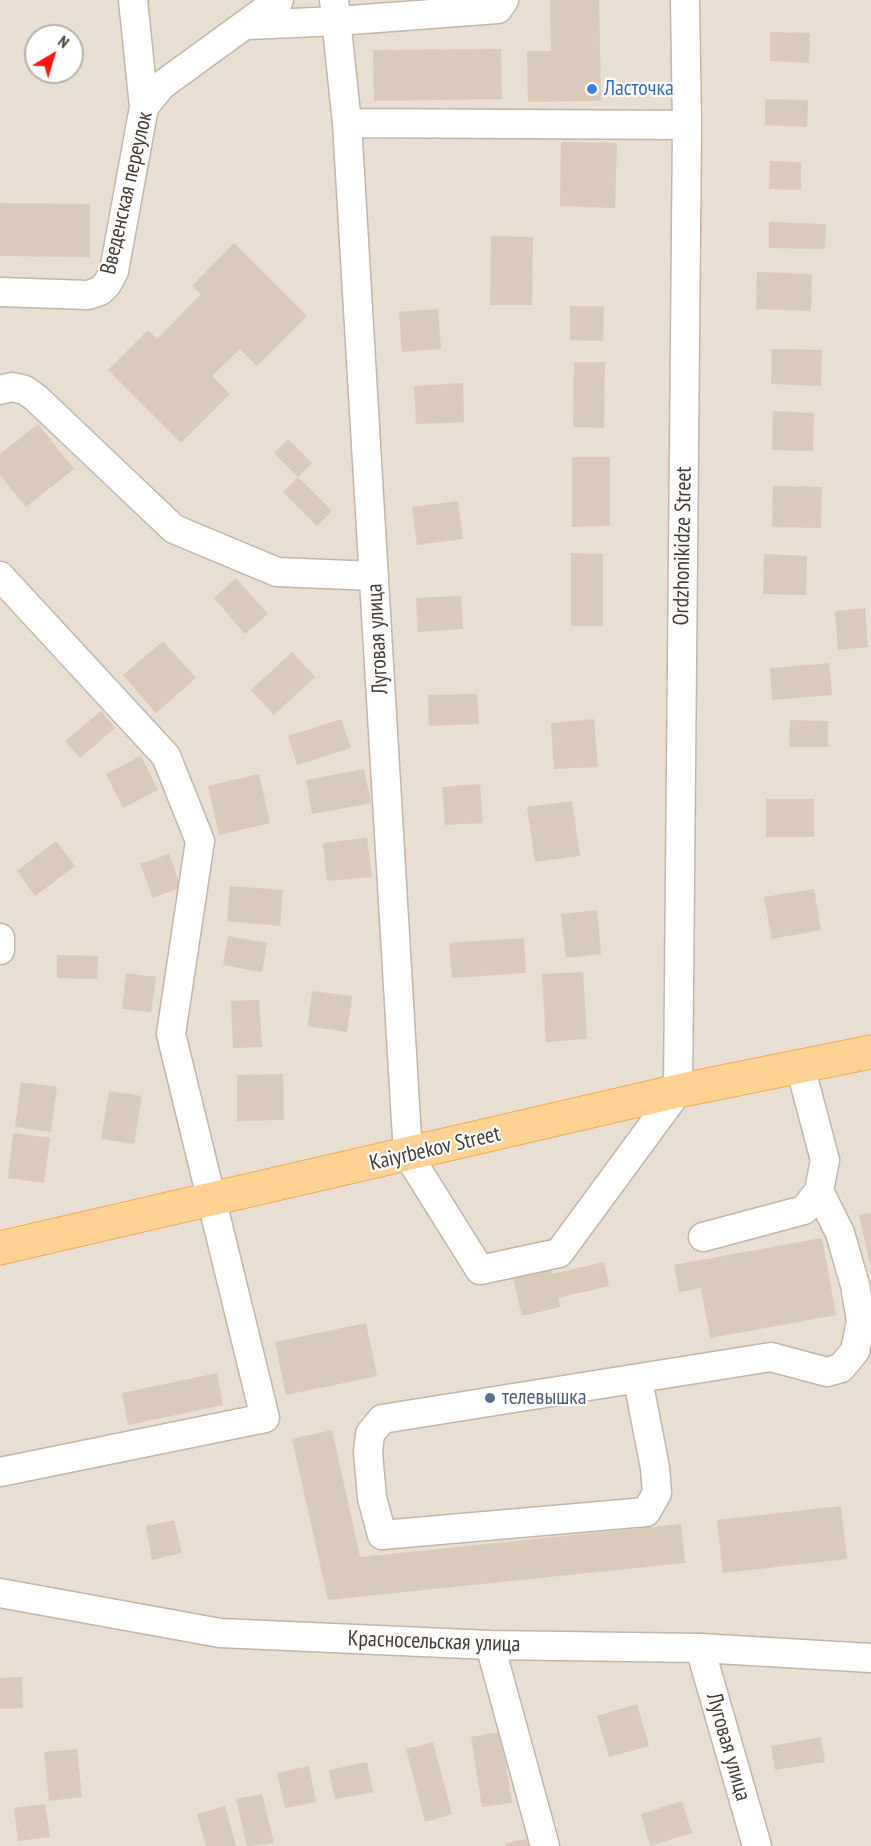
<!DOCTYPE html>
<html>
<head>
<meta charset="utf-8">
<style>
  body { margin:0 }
  #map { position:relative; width:871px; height:1846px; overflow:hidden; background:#f4ede4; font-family:"PT Sans Narrow",sans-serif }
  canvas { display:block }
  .north { position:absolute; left:24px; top:24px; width:60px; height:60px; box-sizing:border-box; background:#fff; border:2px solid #b5b1ad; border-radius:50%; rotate:38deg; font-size:16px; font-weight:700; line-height:24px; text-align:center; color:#473c33 }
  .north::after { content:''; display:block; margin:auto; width:21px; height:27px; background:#ff1310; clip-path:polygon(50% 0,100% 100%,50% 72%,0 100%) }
</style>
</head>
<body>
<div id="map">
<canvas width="871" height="1846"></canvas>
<div class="north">N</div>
</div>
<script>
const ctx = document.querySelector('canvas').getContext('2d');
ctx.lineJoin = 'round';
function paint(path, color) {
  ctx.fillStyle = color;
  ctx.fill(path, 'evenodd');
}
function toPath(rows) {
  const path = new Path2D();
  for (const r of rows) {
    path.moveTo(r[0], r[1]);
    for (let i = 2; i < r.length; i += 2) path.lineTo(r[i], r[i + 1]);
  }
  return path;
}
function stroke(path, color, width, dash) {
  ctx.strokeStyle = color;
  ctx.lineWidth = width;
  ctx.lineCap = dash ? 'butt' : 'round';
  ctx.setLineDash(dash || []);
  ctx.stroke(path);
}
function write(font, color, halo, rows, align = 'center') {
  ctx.font = font + ' "PT Sans Narrow",sans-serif';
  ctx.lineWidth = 4.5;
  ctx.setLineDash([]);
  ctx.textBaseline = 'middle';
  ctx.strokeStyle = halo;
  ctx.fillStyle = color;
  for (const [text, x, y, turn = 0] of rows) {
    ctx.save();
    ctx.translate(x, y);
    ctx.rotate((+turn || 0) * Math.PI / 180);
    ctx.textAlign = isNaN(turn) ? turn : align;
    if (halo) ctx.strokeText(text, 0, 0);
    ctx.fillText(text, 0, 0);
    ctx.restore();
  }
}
paint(toPath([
  [0,0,871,0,871,1846,0,1846],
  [36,36,72,36,72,72,36,72]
]), '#e8ded2');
paint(toPath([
  [550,0,599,0,601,101,528,102,527,51,551,51],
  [770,32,810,33,809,63,770,61],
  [501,49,502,99,374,101,373,50],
  [765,99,808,100,807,127,765,125],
  [561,142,617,143,615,208,560,206],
  [770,161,801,162,801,190,769,189],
  [0,203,90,204,90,257,0,256],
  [769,222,826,224,825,249,769,248],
  [491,236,533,237,532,305,490,305],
  [234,243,307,316,257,366,240,349,212,376,230,394,181,443,108,370,148,330,157,339,201,294,192,286],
  [757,272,812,274,811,311,756,309],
  [570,306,604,306,603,341,570,340],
  [438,309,441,349,402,352,399,312],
  [772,349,822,350,821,386,771,384],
  [574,362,605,362,604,428,573,427],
  [463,383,464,422,416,424,414,386],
  [773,411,814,413,813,451,772,450],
  [38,424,74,469,26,507,0,475,0,454],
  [288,439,312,463,298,477,274,453],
  [572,457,610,457,610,526,572,527],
  [298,477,332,511,317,526,283,492],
  [773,486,822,487,821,528,772,527],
  [458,501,463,539,417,545,412,507],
  [571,553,603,554,603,626,571,626],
  [764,554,807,556,806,595,763,594],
  [236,578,268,614,245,634,214,598],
  [461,596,463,629,418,632,416,598],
  [865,608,868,647,838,650,835,611],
  [163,641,196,678,156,713,123,675],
  [292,652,315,677,274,715,251,690],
  [829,663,832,695,772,700,770,668],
  [477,694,479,724,429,726,428,695],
  [101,711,115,728,80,758,65,741],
  [341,719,351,748,297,765,288,736],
  [594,719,598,767,554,769,551,723],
  [790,720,828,721,828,747,789,747],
  [141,756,158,790,123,808,106,774],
  [364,769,371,803,312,814,306,780],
  [259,774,270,823,219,835,208,786],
  [480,784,483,823,445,825,442,787],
  [766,799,814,799,814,837,766,837],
  [572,801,580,856,535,862,527,807],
  [367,838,372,877,327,881,323,843],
  [56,841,75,866,35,896,17,871],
  [169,854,181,887,153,898,140,864],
  [230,886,283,890,280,926,227,921],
  [814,889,821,930,772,939,764,897],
  [597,910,601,954,566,958,561,914],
  [228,936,267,943,262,972,223,965],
  [524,938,526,973,452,978,449,943],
  [57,955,98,956,97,979,57,978],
  [583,972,587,1039,546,1042,542,974],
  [126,973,156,977,151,1012,122,1009],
  [312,991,352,996,347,1032,308,1026],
  [259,1000,262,1047,233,1048,231,1001],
  [283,1074,284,1120,237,1121,237,1075],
  [21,1082,57,1087,51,1132,15,1127],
  [109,1091,142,1096,134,1144,101,1139],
  [13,1133,50,1138,44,1183,8,1178],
  [871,1213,871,1265,870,1265,859,1215],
  [822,1238,836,1315,710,1338,701,1288,679,1292,674,1265],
  [604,1262,609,1286,558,1298,560,1307,522,1316,512,1274,550,1265,552,1274],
  [366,1323,377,1376,286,1395,275,1342],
  [217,1373,223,1405,128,1425,122,1393],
  [332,1430,360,1557,681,1524,685,1563,328,1600,292,1439],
  [841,1506,847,1559,723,1573,717,1520],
  [174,1520,182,1553,152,1560,146,1526],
  [22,1677,23,1708,0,1709,0,1678],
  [637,1704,649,1746,609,1757,597,1716],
  [501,1732,512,1803,482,1807,471,1737],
  [821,1737,825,1762,775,1770,771,1746],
  [433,1742,452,1814,425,1822,406,1749],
  [77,1749,82,1797,49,1801,44,1752],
  [367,1762,373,1792,335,1799,329,1770],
  [309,1766,316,1802,285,1808,277,1773],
  [262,1794,274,1843,247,1846,236,1799],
  [682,1801,692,1833,650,1846,641,1814],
  [45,1804,50,1837,18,1841,14,1808],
  [225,1806,236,1846,206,1846,197,1814],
  [533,1838,535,1846,505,1846,505,1843]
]), '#d9cabc');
const minor = toPath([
  [133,0,144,107],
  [334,0,347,123,408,1155,480,1270,559,1253,678,1091,687,125,685,0],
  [248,25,337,21,498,9,504,0],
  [347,123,687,125],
  [0,292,88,295,100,291,107,284,114,271,144,107,162,85,279,0],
  [0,390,12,387,25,390,36,398,174,529,277,572,374,576],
  [0,576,166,756,200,841,171,1034,265,1418,0,1472],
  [0,938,0,950],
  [703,1237,804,1210,819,1191,825,1160,800,1066],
  [638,1380,655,1468,657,1493,646,1512,382,1535,372,1498,368,1452,370,1434,382,1419,771,1357,827,1372,841,1368,855,1351,861,1321,855,1285,840,1233,819,1191],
  [0,1593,220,1633,490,1645,700,1648,871,1658],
  [490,1645,545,1846],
  [700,1648,757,1846]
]);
const major = toPath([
  [0,1248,678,1091,871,1052]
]);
stroke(minor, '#c3b6a9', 31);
stroke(major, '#efac57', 35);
stroke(minor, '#fff', 28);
stroke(major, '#ffd192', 33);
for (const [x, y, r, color] of [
  [592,89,6,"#3f7fe0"],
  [490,1398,6,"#5c6f8a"]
]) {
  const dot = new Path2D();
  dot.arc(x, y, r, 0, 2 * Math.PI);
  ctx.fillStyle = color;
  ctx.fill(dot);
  stroke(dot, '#fff', 2);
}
write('22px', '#366cbe', '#fff', [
  ["Ласточка",604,89]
], 'left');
write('22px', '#473c33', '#fff', [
  ["Введенская переулок",127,193,-77],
  ["Ordzhonikidze Street",683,546,-89],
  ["Луговая улица",378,639,-93],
  ["Kaiyrbekov Street",435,1149,-13],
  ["Красносельская улица",434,1642,2],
  ["Луговая улица",728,1747,74]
]);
write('22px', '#4e5e75', '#fff', [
  ["телевышка",502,1398]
], 'left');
</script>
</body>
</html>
